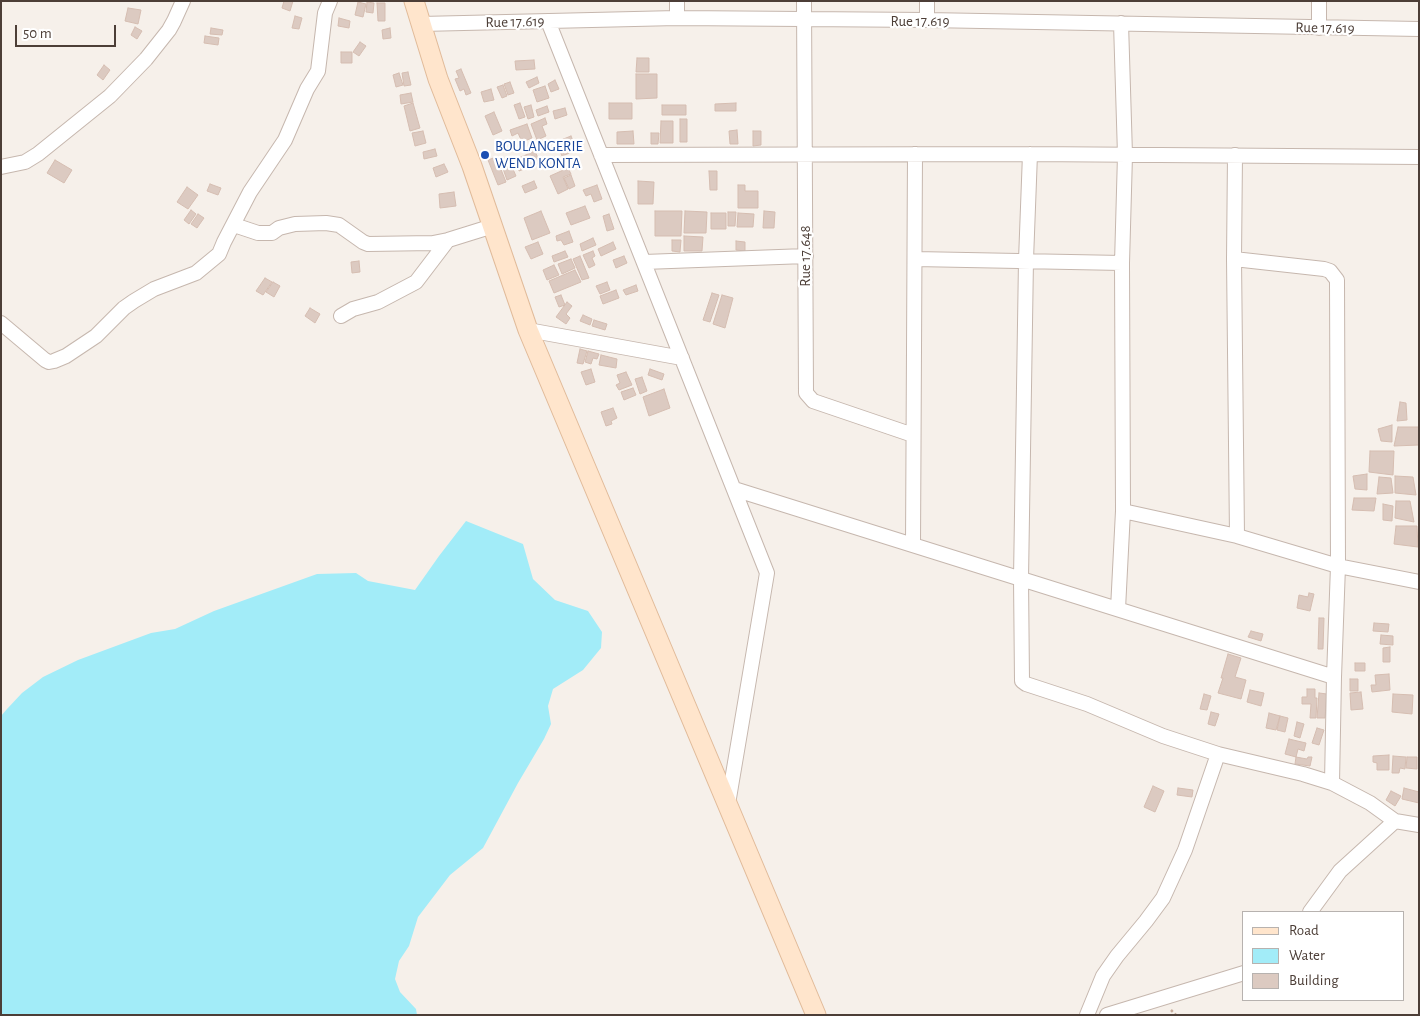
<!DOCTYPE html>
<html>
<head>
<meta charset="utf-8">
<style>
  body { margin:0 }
  #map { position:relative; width:1420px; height:1016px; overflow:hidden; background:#f6f0ea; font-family:"Alegreya Sans",sans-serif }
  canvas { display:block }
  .frame { position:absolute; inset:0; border:2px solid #4c3e37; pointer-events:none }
  .legend { position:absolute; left:1242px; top:911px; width:162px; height:90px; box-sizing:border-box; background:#fff; border:1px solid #b7b2af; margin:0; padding:6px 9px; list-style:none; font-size:15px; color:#4c3e37 }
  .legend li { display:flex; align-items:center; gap:10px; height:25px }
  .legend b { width:25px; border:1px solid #b7b2af }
  .scale { position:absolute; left:15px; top:25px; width:101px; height:22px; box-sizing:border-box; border:2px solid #4c3e37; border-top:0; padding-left:6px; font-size:15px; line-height:18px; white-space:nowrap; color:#4c3e37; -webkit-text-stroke:4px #fff; paint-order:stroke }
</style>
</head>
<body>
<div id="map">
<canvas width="1420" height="1016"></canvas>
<div class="frame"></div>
<ul class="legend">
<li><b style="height:6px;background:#ffe5cc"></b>Road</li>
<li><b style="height:14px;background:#a2ecf8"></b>Water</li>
<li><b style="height:14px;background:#dccac1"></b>Building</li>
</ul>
<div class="scale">50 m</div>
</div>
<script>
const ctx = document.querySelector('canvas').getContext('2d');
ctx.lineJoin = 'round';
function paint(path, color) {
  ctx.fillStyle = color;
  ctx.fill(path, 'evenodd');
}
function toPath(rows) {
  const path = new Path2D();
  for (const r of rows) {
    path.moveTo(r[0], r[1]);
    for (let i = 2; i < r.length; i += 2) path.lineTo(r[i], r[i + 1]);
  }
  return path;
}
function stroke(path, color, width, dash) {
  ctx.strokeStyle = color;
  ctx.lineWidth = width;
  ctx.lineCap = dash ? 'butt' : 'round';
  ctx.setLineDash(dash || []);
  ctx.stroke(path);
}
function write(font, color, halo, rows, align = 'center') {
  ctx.font = font + ' "Alegreya Sans",sans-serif';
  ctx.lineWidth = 4.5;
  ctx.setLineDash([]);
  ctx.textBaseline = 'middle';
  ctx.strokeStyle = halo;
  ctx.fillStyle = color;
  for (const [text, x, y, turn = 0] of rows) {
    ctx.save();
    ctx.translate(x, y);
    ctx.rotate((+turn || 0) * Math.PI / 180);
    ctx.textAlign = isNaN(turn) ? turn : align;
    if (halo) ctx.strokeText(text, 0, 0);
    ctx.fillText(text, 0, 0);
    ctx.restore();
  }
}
paint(toPath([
  [466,521,523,544,533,579,555,600,588,611,602,632,601,648,583,670,553,689,548,706,551,724,544,739,518,783,483,848,450,875,418,917,409,946,399,961,395,979,400,992,416,1009,417,1015,1,1015,1,716,7,709,22,693,43,677,78,660,151,633,175,629,214,611,317,574,356,573,368,581,415,590,439,556]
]), '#a2ecf8');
const building = toPath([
  [284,1,293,1,290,11,282,8,284,1],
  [358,2,366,4,363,17,355,15,358,2],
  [367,2,374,3,373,13,366,12,367,2],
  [377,3,385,3,385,21,378,21,377,3],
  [128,8,141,10,138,24,125,21,128,8],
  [295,16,302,18,299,29,292,28,295,16],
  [339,18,350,21,349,28,338,26,339,18],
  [135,27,142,31,137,39,131,35,135,27],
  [211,28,223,30,222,35,210,34,211,28],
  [390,28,391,38,383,39,382,30,390,28],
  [205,36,219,38,218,45,204,43,205,36],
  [360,42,366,46,359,56,353,52,360,42],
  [341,52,352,52,352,63,341,63,341,52],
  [637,58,649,58,649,72,636,72,637,58],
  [534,60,535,69,516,70,515,61,534,60],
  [104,65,110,70,103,80,97,75,104,65],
  [461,69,471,93,466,95,464,89,460,91,455,79,459,78,456,71,461,69],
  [408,72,411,85,404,86,402,73,408,72],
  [399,73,403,85,396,87,393,75,399,73],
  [636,74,657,74,657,98,636,99,636,74],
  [537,77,539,83,529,88,526,82,537,77],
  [555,80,559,89,551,92,548,84,555,80],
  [510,82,514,93,508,95,504,84,510,82],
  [503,85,507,96,502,98,497,87,503,85],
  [545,86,549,98,537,102,533,90,545,86],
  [491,89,494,100,484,102,481,92,491,89],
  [411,93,413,102,401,104,400,95,411,93],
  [413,103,420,128,410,131,404,106,413,103],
  [520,103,525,117,519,119,514,105,520,103],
  [609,103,632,103,632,119,609,119,609,103],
  [736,103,736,111,715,111,715,104,736,103],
  [531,105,534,117,528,119,524,107,531,105],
  [662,105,686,105,686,115,662,115,662,105],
  [547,106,549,112,538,116,536,110,547,106],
  [565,108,567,115,555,119,553,111,565,108],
  [494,112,502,131,493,135,485,116,494,112],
  [545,118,547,124,542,126,546,136,537,140,531,124,545,118],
  [680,119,687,119,687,142,680,142,680,119],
  [661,121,673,121,673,143,660,143,661,121],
  [527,124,532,138,522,142,518,133,512,136,510,130,527,124],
  [737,130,738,144,730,144,729,131,737,130],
  [423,131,426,143,415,146,412,133,423,131],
  [633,131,634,144,617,144,617,132,633,131],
  [753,131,761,131,761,145,753,146,753,131],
  [651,133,659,133,658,144,651,144,651,133],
  [571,136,577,150,562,156,556,142,571,136],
  [435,149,437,156,424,159,423,152,435,149],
  [535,151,540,163,519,171,514,160,535,151],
  [496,157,506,182,498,185,488,160,496,157],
  [55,160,72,170,64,183,47,173,55,160],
  [509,160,516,176,507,180,501,163,509,160],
  [444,164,448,172,436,177,433,168,444,164],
  [568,168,571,174,563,177,568,189,558,194,550,176,568,168],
  [709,171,717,171,717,190,710,190,709,171],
  [571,175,575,186,569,189,564,178,571,175],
  [534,181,537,188,525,193,522,186,534,181],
  [638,181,654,182,653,204,638,204,638,181],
  [210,184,221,188,218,195,207,191,210,184],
  [597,185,602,199,594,202,591,194,586,196,583,190,597,185],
  [738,185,745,185,745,191,758,191,758,208,738,208,738,185],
  [187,187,198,195,188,209,177,202,187,187],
  [454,192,456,206,440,208,439,194,454,192],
  [585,206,590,218,571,225,566,213,585,206],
  [191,210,196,214,189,224,184,220,191,210],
  [541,211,550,233,532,240,524,218,541,211],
  [655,211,682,211,681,236,655,236,655,211],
  [685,211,707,212,706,233,684,233,685,211],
  [764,211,775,212,774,228,763,228,764,211],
  [728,212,736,212,735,226,728,226,728,212],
  [711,213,726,213,726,229,711,229,711,213],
  [738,213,754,214,753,227,737,227,738,213],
  [198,214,204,218,197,228,191,224,198,214],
  [609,214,614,229,607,231,603,216,609,214],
  [569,231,573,242,564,245,561,240,557,241,556,236,569,231],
  [684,236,703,237,702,251,684,251,684,236],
  [593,238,596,245,582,251,580,244,593,238],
  [672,240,681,240,680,252,672,251,672,240],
  [736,241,745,242,745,251,736,250,736,241],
  [538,242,543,254,531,259,525,247,538,242],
  [613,242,616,249,601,256,598,249,613,242],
  [565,251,568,257,554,262,552,256,565,251],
  [593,251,595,256,592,258,595,265,589,268,583,255,593,251],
  [580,256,589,278,582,280,573,259,580,256],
  [624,256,627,263,616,268,613,260,624,256],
  [571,259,575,268,562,274,558,264,571,259],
  [359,261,360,272,352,273,351,262,359,261],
  [554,265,559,275,547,280,543,270,554,265],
  [575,270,581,282,554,293,549,281,575,270],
  [265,278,272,282,263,295,256,291,265,278],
  [273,282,280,286,274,297,266,292,273,282],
  [607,282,610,290,600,294,596,286,607,282],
  [636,285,638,291,626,295,623,290,636,285],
  [616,290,619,298,603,304,600,296,616,290],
  [712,293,719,295,710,322,703,320,712,293],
  [561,295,565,305,559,307,555,297,561,295],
  [722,295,733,298,725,328,713,324,722,295],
  [567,302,572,306,566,314,570,318,566,324,556,317,567,302],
  [310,308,320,314,315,323,305,316,310,308],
  [583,315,592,319,590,325,580,321,583,315],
  [594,320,607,324,605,330,592,326,594,320],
  [580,349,587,351,583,364,577,363,580,349],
  [588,351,599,354,597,359,593,358,591,364,585,362,588,351],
  [601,355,617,359,616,368,599,365,601,355],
  [591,369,595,382,586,385,581,372,591,369],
  [650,369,664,374,662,380,648,375,650,369],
  [626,372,632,385,619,390,616,385,620,383,617,375,626,372],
  [642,377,647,391,640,394,635,379,642,377],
  [633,388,636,395,624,400,621,392,633,388],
  [664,389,670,408,649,416,643,397,664,389],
  [1400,402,1406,403,1407,420,1397,421,1400,402],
  [613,408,617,418,611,421,612,424,606,426,601,412,613,408],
  [1392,425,1392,442,1381,441,1378,429,1392,425],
  [1398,427,1419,427,1419,445,1394,446,1398,427],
  [1370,451,1394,451,1393,475,1369,472,1370,451],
  [1367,474,1367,490,1355,489,1353,476,1367,474],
  [1395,476,1413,477,1416,495,1395,493,1395,476],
  [1379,477,1391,478,1393,493,1377,494,1379,477],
  [1354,498,1376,498,1374,511,1352,510,1354,498],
  [1396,501,1410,501,1414,522,1395,518,1396,501],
  [1383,504,1393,506,1392,521,1383,520,1383,504],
  [1396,526,1417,526,1418,547,1394,544,1396,526],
  [1309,593,1314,594,1310,611,1297,608,1299,595,1308,597,1309,593],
  [1319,618,1324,618,1323,649,1318,649,1319,618],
  [1374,623,1389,624,1388,632,1373,631,1374,623],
  [1251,631,1263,634,1261,641,1248,637,1251,631],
  [1381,635,1393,636,1393,645,1380,644,1381,635],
  [1390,647,1390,662,1383,662,1383,648,1390,647],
  [1228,654,1241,658,1235,677,1246,680,1241,699,1218,693,1223,678,1221,678,1228,654],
  [1355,663,1365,663,1365,671,1355,671,1355,663],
  [1389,674,1390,690,1372,692,1371,685,1376,685,1375,675,1389,674],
  [1350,679,1358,679,1358,691,1350,691,1350,679],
  [1307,689,1315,689,1315,698,1317,698,1316,718,1310,718,1311,704,1302,704,1302,697,1307,697,1307,689],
  [1250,690,1264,693,1261,706,1247,702,1250,690],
  [1361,692,1363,709,1351,710,1350,693,1361,692],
  [1319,693,1327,694,1325,718,1317,718,1319,693],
  [1204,694,1211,696,1207,710,1200,709,1204,694],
  [1393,694,1413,695,1412,714,1392,712,1393,694],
  [1211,712,1219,714,1215,726,1208,724,1211,712],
  [1269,713,1280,716,1276,730,1266,728,1269,713],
  [1280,716,1288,718,1285,732,1277,730,1280,716],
  [1297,722,1304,724,1300,738,1294,736,1297,722],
  [1317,728,1324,730,1319,745,1312,743,1317,728],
  [1289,739,1306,743,1304,751,1298,749,1296,757,1285,754,1289,739],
  [1389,755,1389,770,1377,770,1377,763,1373,762,1373,756,1389,755],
  [1393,756,1406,757,1405,769,1400,768,1399,773,1392,773,1393,756],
  [1296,757,1307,759,1308,757,1312,757,1310,766,1295,764,1296,757],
  [1407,757,1417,757,1417,769,1406,768,1407,757],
  [1153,786,1164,791,1155,812,1144,807,1153,786],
  [1178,788,1193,790,1192,797,1177,795,1178,788],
  [1404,788,1419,792,1419,803,1402,799,1404,788],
  [1391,791,1401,796,1395,806,1386,800,1391,791]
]);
paint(building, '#dccac1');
stroke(building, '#d5bdb1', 1);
const street = toPath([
  [677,1,677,18],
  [804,1,806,393,813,401,913,435],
  [927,20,927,1],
  [548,21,767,573,728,804],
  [421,24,677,18,927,20,1419,29],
  [1319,28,1319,1],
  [1030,154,1026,260,1021,579,1022,681,1026,684,1087,704,1163,736,1218,754],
  [601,155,1030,154,1419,157],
  [1235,155,1234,259,1237,536],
  [1,167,25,162,38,154,110,96,146,59,169,30,174,21,183,1],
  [234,225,258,233,272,233,279,228,295,224,326,223,339,225,363,242,368,244,433,243,448,240,493,226],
  [915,259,1122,263],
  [1234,259,1324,269,1330,271,1337,280,1338,566,1334,677,1332,783,1370,803,1395,821],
  [644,262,806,256],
  [341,316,353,309,378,302,416,282,448,240],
  [1,323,45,360,49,362,54,361,66,356,96,336,124,308,134,301,154,289,196,273,219,254,224,242,250,192,285,140,307,89,318,71,325,13,330,1],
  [528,330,682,358],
  [734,489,1334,677],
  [1123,511,1237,536,1338,566,1419,582],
  [913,545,915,154],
  [1118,609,1123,511,1122,263,1125,155,1121,23],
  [1310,912,1340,871,1395,821,1419,825],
  [1087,1015,1103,976,1117,956,1146,921,1163,898,1185,850,1218,754,1303,774,1332,783],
  [1107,1015,1244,973]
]);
const secondary = toPath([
  [414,1,438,79,472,166,528,330,816,1015]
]);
stroke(street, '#c6b7ae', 16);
stroke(secondary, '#e1bb9a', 21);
stroke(toPath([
  [1171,1010,1176,1015]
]), '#c6ac9b', 2.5, [2.5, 2.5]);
stroke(street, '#fff', 14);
stroke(secondary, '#ffe5cc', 19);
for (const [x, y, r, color] of [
  [485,155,5,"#1a4fb4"]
]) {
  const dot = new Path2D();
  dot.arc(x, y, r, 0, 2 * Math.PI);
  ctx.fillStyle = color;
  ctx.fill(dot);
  stroke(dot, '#fff', 2);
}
write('15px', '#4c3e37', '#fff', [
  ["Rue 17.619",920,21],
  ["Rue 17.619",515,22,-1],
  ["Rue 17.619",1325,28,1],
  ["Rue 17.648",805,256,-90]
]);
write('15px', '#164399', '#fff', [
  ["BOULANGERIE",495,146],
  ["WEND KONTA",495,163]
], 'left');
</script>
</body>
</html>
